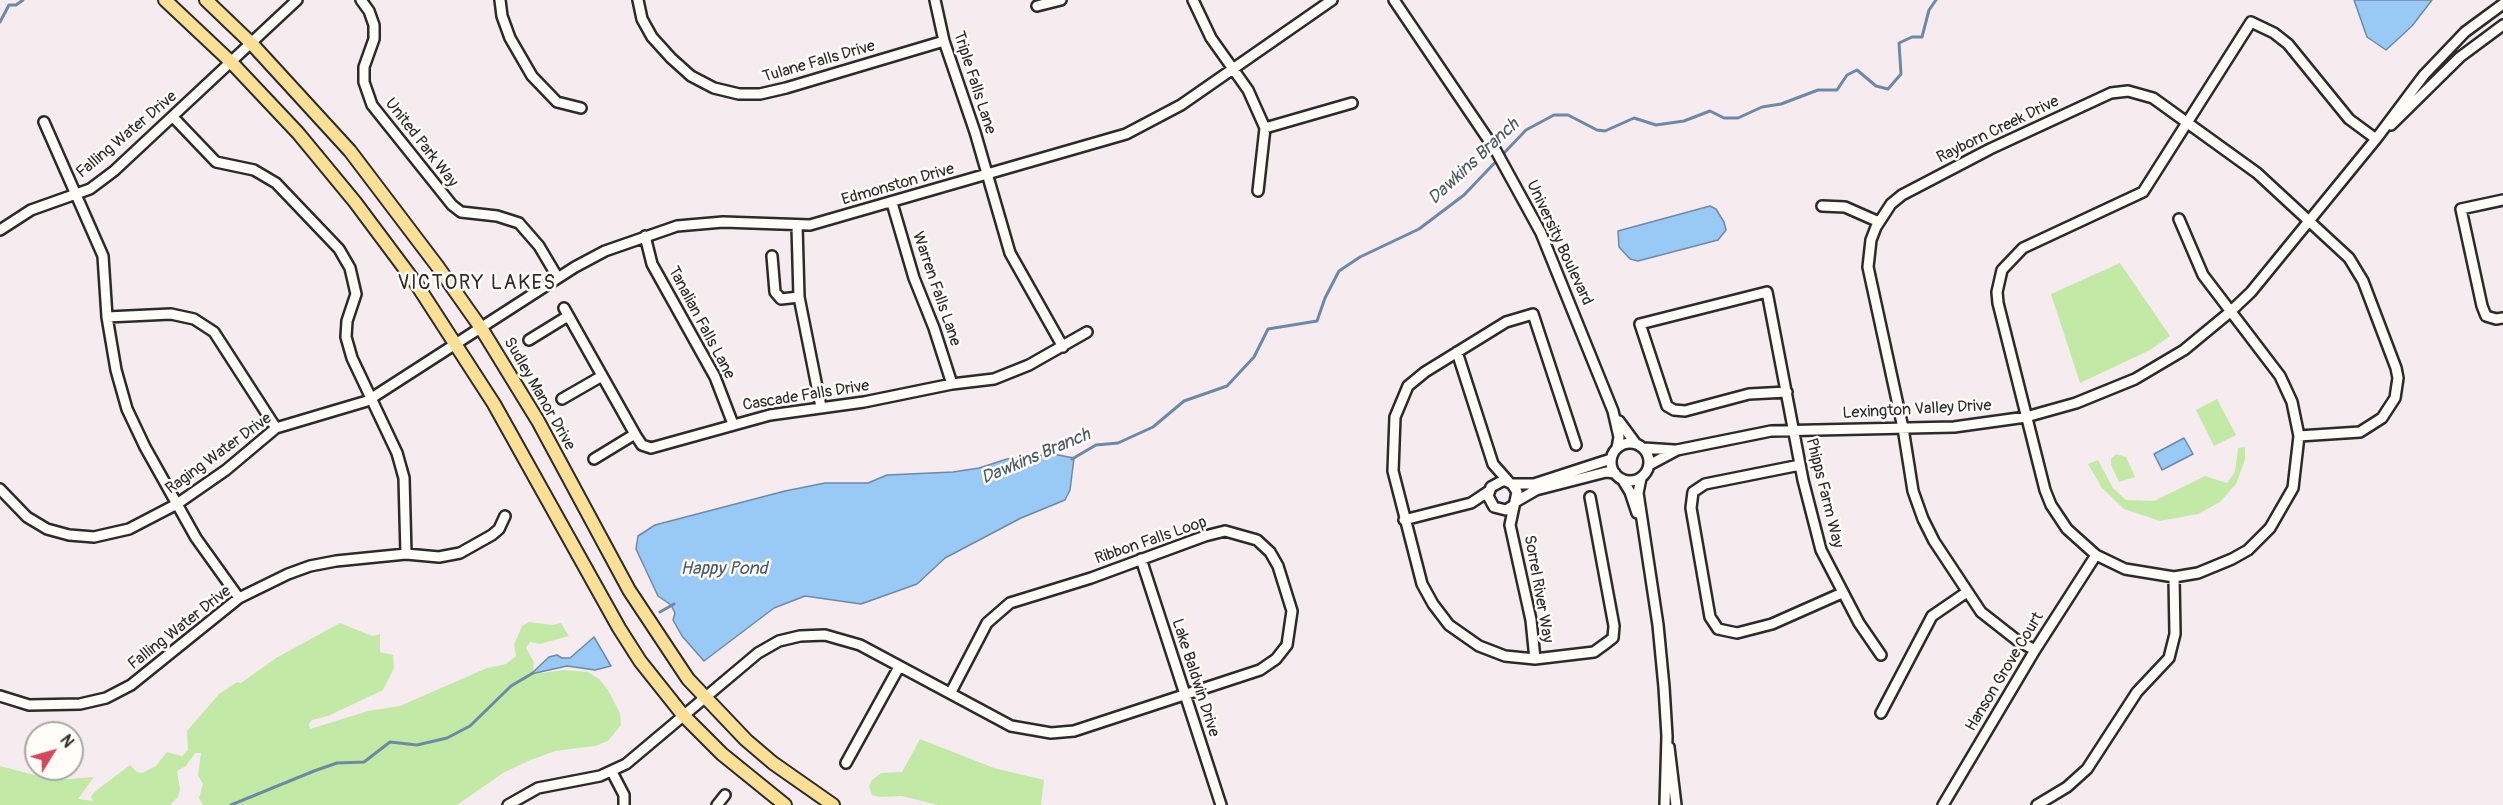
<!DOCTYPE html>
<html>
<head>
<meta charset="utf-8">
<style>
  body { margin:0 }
  #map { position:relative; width:2503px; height:805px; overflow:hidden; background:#f6ecef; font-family:Pangolin,sans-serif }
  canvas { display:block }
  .north { position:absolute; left:24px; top:721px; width:60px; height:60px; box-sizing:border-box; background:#fdfcf7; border:2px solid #a9a8a5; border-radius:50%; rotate:53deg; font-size:16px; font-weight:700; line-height:24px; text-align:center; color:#2b2b2b }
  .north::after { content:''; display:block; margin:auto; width:21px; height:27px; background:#d1495b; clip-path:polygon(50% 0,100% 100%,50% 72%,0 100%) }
</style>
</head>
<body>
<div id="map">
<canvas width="2503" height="805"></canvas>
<div class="north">N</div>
</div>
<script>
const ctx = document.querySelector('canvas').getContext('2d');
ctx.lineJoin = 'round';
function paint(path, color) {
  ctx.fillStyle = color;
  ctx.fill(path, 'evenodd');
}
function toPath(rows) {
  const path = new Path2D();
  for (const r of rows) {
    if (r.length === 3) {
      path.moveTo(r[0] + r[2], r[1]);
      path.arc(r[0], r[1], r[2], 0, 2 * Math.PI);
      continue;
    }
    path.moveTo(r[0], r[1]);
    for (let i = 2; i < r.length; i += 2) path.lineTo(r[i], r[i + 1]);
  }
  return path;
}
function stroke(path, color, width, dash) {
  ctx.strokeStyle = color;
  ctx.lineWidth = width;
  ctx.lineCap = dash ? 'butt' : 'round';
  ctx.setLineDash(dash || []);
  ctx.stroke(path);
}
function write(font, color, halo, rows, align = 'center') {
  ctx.font = font + ' Pangolin,sans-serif';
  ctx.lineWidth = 5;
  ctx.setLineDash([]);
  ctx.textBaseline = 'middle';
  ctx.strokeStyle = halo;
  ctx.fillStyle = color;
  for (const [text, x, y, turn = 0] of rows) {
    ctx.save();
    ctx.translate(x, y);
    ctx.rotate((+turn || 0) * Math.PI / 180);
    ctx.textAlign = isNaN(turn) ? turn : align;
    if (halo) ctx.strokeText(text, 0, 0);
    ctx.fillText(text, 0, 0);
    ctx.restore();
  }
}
paint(toPath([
  [2120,263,2170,336,2150,350,2080,383,2051,294],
  [2217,399,2236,435,2214,446,2196,410],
  [2245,447,2245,460,2236,484,2220,502,2198,514,2160,521,2124,509,2102,488,2088,464,2098,460,2113,488,2126,500,2154,501,2205,476,2227,483,2235,472,2238,448],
  [2116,454,2126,457,2135,477,2119,482,2111,465,2111,459],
  [529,622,553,625,561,623,569,636,540,644,530,642,526,648,534,662,533,674,564,670,588,672,599,679,608,690,620,713,621,725,608,741,595,746,555,751,528,761,503,773,457,805,203,805,199,798,203,784,198,775,201,753,195,753,186,766,177,771,180,789,178,797,170,805,0,805,0,766,54,780,94,777,78,799,93,801,91,797,93,793,130,765,137,772,142,773,156,766,167,752,182,756,188,750,187,731,219,694,237,682,241,683,276,658,340,623,372,636,380,634,380,652,393,655,394,668,383,690,328,716,312,720,309,724,310,729,368,711,400,706,487,668,506,664,516,656,514,645,522,626],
  [920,739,994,768,1044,780,1041,805,938,805,902,796,879,797,872,795,869,786,872,780,881,773,902,772]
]), '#c2eaa6');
const water = toPath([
  [2354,0,2432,0,2412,26,2386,50,2367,37,2354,0],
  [1710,206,1716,209,1724,222,1726,230,1718,240,1638,261,1630,259,1619,247,1618,231,1710,206],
  [2184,438,2193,454,2162,470,2154,454,2184,438],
  [1053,454,1074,458,1070,490,1065,500,1021,518,945,558,917,584,861,604,805,596,774,608,704,661,682,636,673,620,675,613,671,605,658,596,636,549,638,536,655,525,785,491,825,483,868,483,887,475,953,472,979,468,1007,459,1053,454],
  [594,637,611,666,595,670,567,666,531,674,549,657,557,655,562,658,570,658,594,637]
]);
paint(water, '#99c9f5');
stroke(water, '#6d8aa4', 1.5);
stroke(toPath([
  [0,22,9,5,16,5,23,0],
  [1072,459,1096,445,1118,443,1153,427,1184,401,1227,386,1254,357,1268,329,1317,321,1325,298,1339,271,1360,257,1419,229,1464,195,1526,130,1554,115,1568,115,1597,130,1605,131,1634,118,1656,125,1684,121,1710,111,1724,118,1738,118,1762,107,1781,104,1818,90,1837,90,1847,75,1857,70,1876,86,1888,89,1901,74,1899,43,1912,37,1922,37,1929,10,1936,0],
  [660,612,674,604],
  [231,805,314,771,337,763,364,762,390,742,417,745,447,738,470,726,511,686,533,673]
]), '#6d8aa4', 3);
const minor = toPath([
  [361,0,369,11,374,25,374,39,364,67,364,82,372,105,452,205,461,212,497,216,519,223,539,246,558,278],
  [500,0,502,16,510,38,532,76,557,102,581,108],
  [638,0,642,19,652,37,671,58,691,76,714,88,739,94,760,94,786,88,944,41],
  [935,0,944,41,975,132,1010,253,1063,347],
  [1193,0,1211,38,1248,90,1265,128,1258,191],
  [1394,0,1496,151,1541,233,1613,411,1619,437,1617,448],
  [1037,6,1061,0],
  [173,117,216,162,254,170,276,183,339,249,350,268,356,294,347,321,346,337,352,358,397,453,404,478,406,554],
  [44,122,103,256,107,317,116,370,127,409,145,447,196,538,239,598],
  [2391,125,2460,57,2503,25],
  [1265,128,1352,103],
  [2503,200,2461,209,2482,306,2486,316,2496,319,2503,318],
  [892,203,914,278,934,328,952,384],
  [1822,206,1845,207,1879,222],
  [2179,219,2203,275,2280,376,2292,402,2299,436,2293,488,2270,528,2248,550,2232,559,2198,573,2174,577,2125,569,2096,555,2067,529,2051,505,2045,490,1998,303,1997,292,2002,270,2023,248,2143,192,2251,22,2274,33,2288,44,2349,119,2376,139],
  [797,226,799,297,821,407],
  [0,230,31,210,90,189,114,171,297,0],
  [645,236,652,264,715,377,733,424],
  [772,256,775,292,781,299,799,297],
  [564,308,636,436,642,445,651,448,770,415,864,402,952,384,994,379,1029,365,1087,332],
  [107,317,171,314,194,319,214,332,276,428],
  [529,340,568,316],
  [1457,352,1493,464,1508,481],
  [1787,392,1749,394,1685,411,1674,410,1667,406,1640,324,1767,292,1803,480,1821,550,1859,623,1881,655],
  [562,399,602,376],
  [1619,421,1636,444],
  [1630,462,19],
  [1576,445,1533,314,1506,322,1425,372,1408,386,1395,417,1393,471,1422,584,1433,604,1449,625,1479,646,1505,656,1535,659,1594,652,1605,644,1613,638,1614,626,1590,497],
  [1643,448,1674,450],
  [594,459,635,434],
  [1649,465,1677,450,1771,431,1954,427,2026,417,2076,403,2135,379,2184,350,2230,312,2251,292,2376,139,2424,75,2465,32,2503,4],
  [1800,465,1705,484,1693,492,1691,508,1710,617,1718,629,1737,633,1772,624,1842,593],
  [1641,478,1638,493,1658,625,1664,687,1667,736,1665,805],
  [1622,479,1630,492,1637,513],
  [1512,484,1534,484,1611,459],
  [0,489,27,517,47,529,69,535,94,537,129,529,177,504,226,470,276,428,367,401,575,267,605,251,677,226,723,222,810,225,1126,134,1181,105,1332,0],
  [1517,501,1536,490,1606,472,1615,473],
  [1514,505,1506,510,1494,507,1488,496,1491,487,1504,480,1512,484,1517,492,1510,525,1531,620,1535,659],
  [1404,520,1471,503,1489,491],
  [1141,559,1221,805],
  [2035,650,2018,641,1981,612,1934,541,1923,519,1913,491,1903,428,1868,267,1871,240,1876,227,1891,204,1902,195,1990,149,2111,93,2128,91,2153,98,2257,173,2349,258,2363,281,2396,368,2398,378,2395,398,2382,418,2360,432,2299,436],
  [0,696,29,705,80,704,106,698,131,685,239,598,288,574,310,566,336,561,406,554,439,557,460,553,492,535,499,529,505,516],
  [1881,713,1932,616,1967,592],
  [1669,747,1676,805],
  [846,763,899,667],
  [612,772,624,795,624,805],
  [508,805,538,788,600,776,626,764,758,653,779,641,800,636,825,635,860,645,1011,726,1051,733,1074,731,1260,670,1276,659,1287,645,1292,611,1278,566,1270,552,1257,540,1225,531,1205,536,1091,578,1010,603,987,623,951,692],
  [717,805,725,795],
  [1943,805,2035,650,2096,555],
  [2037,805,2067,787,2087,769,2137,692,2169,658,2175,634,2174,577]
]);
const major = toPath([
  [165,0,232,63,298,133,355,202,417,285,494,404,619,628,640,661,683,715,722,754,785,805],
  [206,0,252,44,350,151,438,267,481,328,538,421,629,590,688,679,746,740,773,763,833,805]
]);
stroke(minor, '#2b2b2b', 14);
stroke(major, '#2b2b2b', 16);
stroke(minor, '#fdfcf7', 9);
stroke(major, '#fadf96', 12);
write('16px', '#2b2b2b', '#fdfcf7', [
  ["Tulane Falls Drive",819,62,-16],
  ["Triple Falls Lane",974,83,72],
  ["Rayborn Creek Drive",1998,130,-26],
  ["Falling Water Drive",127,135,-40],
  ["United Park Way",421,143,52],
  ["Edmonston Drive",898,185,-16],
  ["University Boulevard",1559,243,65],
  ["Warren Falls Lane",936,289,71],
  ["Tanalian Falls Lane",701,323,62],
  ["Sudley Manor Drive",539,394,60],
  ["Cascade Falls Drive",806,396,-9],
  ["Lexington Valley Drive",1917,410,-3],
  ["Raging Water Drive",219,454,-36],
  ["Phipps Farm Way",1824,493,76],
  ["Ribbon Falls Loop",1151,541,-19],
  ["Sorrel River Way",1538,589,80],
  ["Falling Water Drive",180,628,-38],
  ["Hanson Grove Court",2005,672,-59],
  ["Lake Baldwin Drive",1195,678,72]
]);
write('italic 18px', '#4c5a68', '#fdfcf7', [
  ["Dawkins Branch",1474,162,-43],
  ["Dawkins Branch",1036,457,-23],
  ["Happy Pond",724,569]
]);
ctx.letterSpacing = '1.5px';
write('20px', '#2b2b2b', '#fdfcf7', [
  ["VICTORY LAKES",477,284]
]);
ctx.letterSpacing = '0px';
</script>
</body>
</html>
